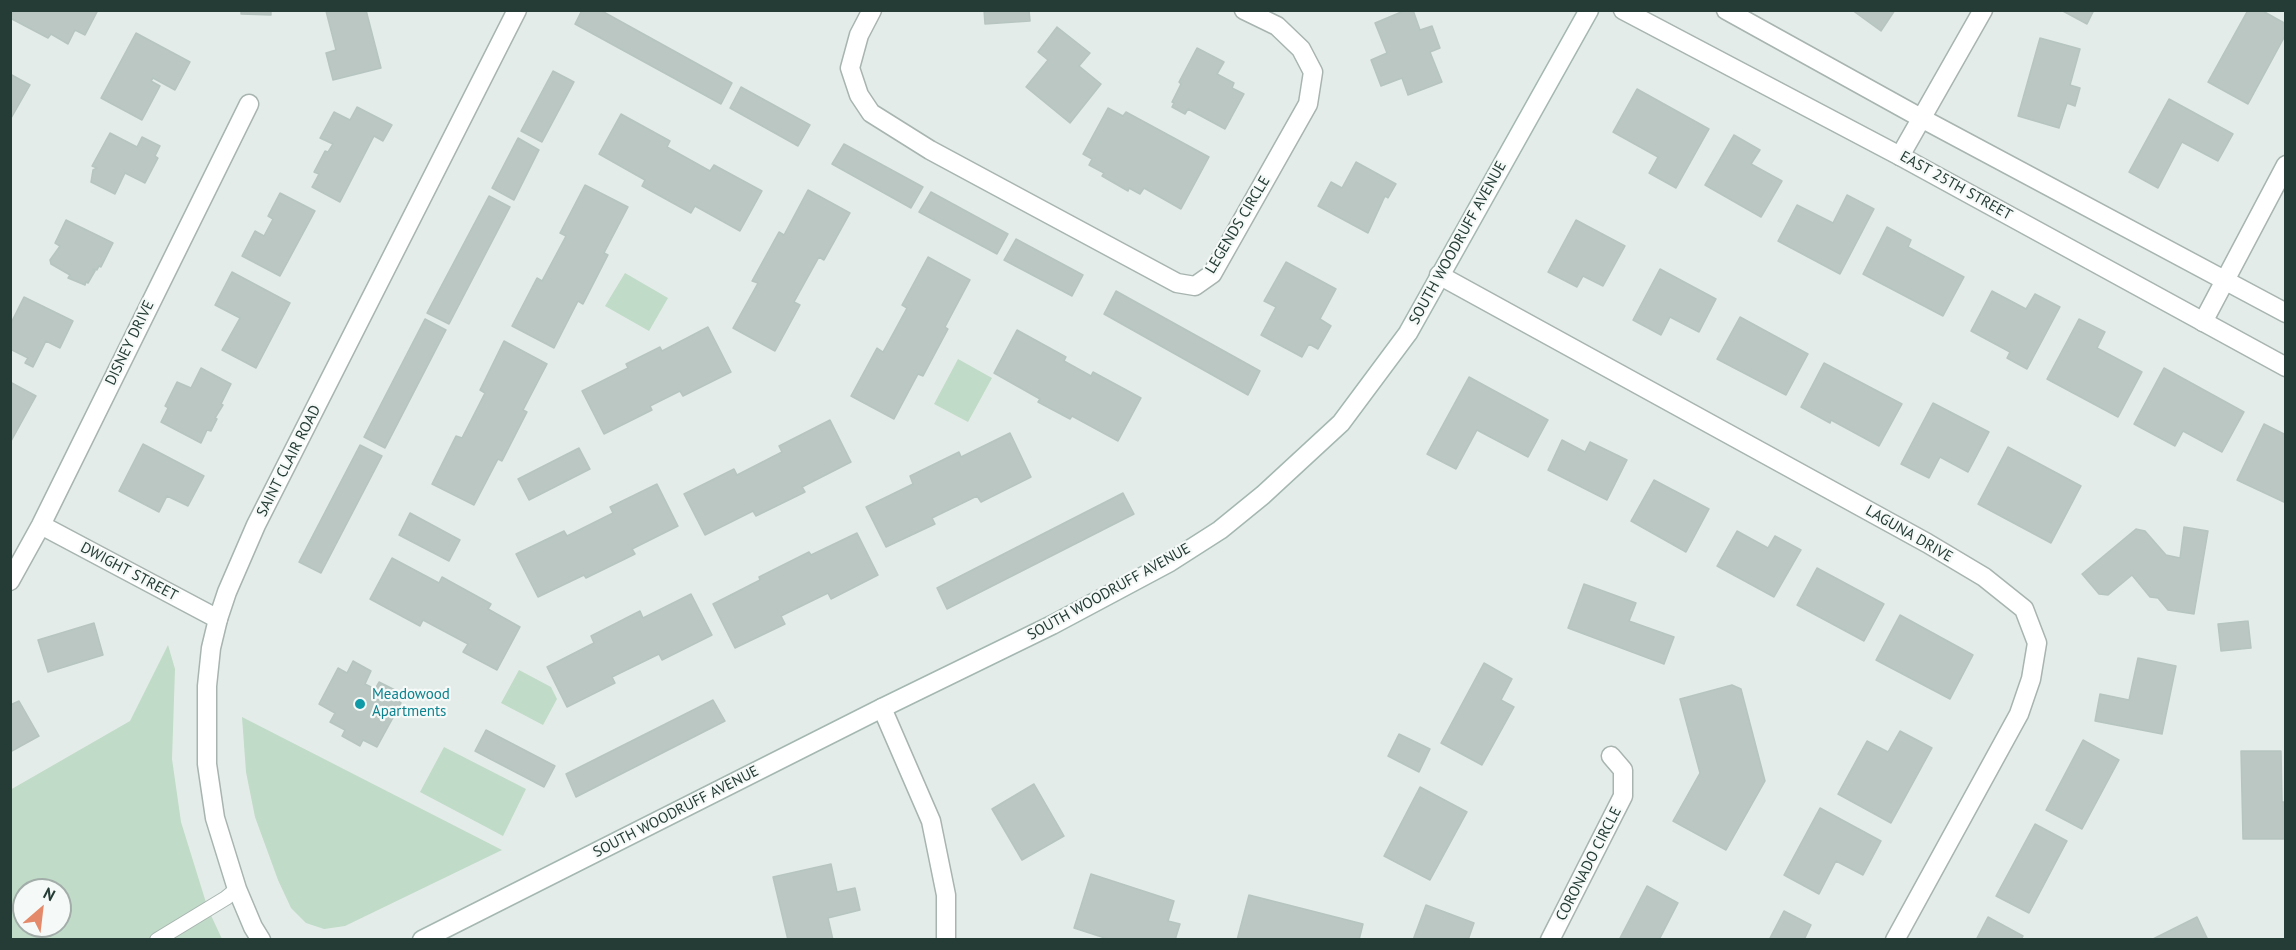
<!DOCTYPE html>
<html>
<head>
<meta charset="utf-8">
<style>
  body { margin:0 }
  #map { position:relative; width:2296px; height:950px; overflow:hidden; background:#e4ece9; font-family:"PT Sans",sans-serif }
  canvas { display:block }
  .frame { position:absolute; inset:0; border:12px solid #253c36; pointer-events:none }
  .north { position:absolute; left:12px; top:878px; width:60px; height:60px; box-sizing:border-box; background:#f5f9f7; border:2px solid #a2adaa; border-radius:50%; rotate:28deg; font-size:16px; font-weight:700; line-height:24px; text-align:center; color:#253c36 }
  .north::after { content:''; display:block; margin:auto; width:21px; height:27px; background:#e48a6b; clip-path:polygon(50% 0,100% 100%,50% 72%,0 100%) }
</style>
</head>
<body>
<div id="map">
<canvas width="2296" height="950"></canvas>
<div class="frame"></div>
<div class="north">N</div>
</div>
<script>
const ctx = document.querySelector('canvas').getContext('2d');
ctx.lineJoin = 'round';
function paint(path, color) {
  ctx.fillStyle = color;
  ctx.fill(path, 'evenodd');
}
function toPath(rows) {
  const path = new Path2D();
  for (const r of rows) {
    path.moveTo(r[0], r[1]);
    for (let i = 2; i < r.length; i += 2) path.lineTo(r[i], r[i + 1]);
  }
  return path;
}
function stroke(path, color, width, dash) {
  ctx.strokeStyle = color;
  ctx.lineWidth = width;
  ctx.lineCap = dash ? 'butt' : 'round';
  ctx.setLineDash(dash || []);
  ctx.stroke(path);
}
function write(font, color, halo, rows, align = 'center') {
  ctx.font = font + ' "PT Sans",sans-serif';
  ctx.lineWidth = 4.5;
  ctx.setLineDash([]);
  ctx.textBaseline = 'middle';
  ctx.strokeStyle = halo;
  ctx.fillStyle = color;
  for (const [text, x, y, turn = 0] of rows) {
    ctx.save();
    ctx.translate(x, y);
    ctx.rotate((+turn || 0) * Math.PI / 180);
    ctx.textAlign = isNaN(turn) ? turn : align;
    if (halo) ctx.strokeText(text, 0, 0);
    ctx.fillText(text, 0, 0);
    ctx.restore();
  }
}
paint(toPath([
  [625,273,668,298,649,331,605,306],
  [958,359,992,378,968,422,934,404],
  [168,645,175,669,172,759,181,822,208,909,222,939,11,939,10,790,130,721],
  [24,890,60,890,60,926,24,926],
  [519,670,551,687,557,699,543,725,501,703],
  [242,717,502,850,345,926,324,929,306,923,291,908,278,880,255,817,246,772],
  [444,747,526,789,503,836,420,792]
]), '#c0dbc7');
const building = toPath([
  [14,10,98,10,85,35,75,30,68,44,51,34,48,38,10,18,14,10],
  [241,10,271,10,271,15,241,14,241,10],
  [366,10,381,68,333,80,326,53,336,50,326,11,366,10],
  [582,10,600,10,732,83,721,104,575,24,582,10],
  [984,10,1029,10,1030,21,985,24,984,10],
  [1406,10,1413,10,1420,30,1432,26,1440,48,1430,52,1442,82,1408,95,1402,78,1381,86,1371,60,1387,53,1375,23,1406,10],
  [1852,10,1895,10,1881,31,1852,10],
  [2061,10,2094,10,2087,24,2061,10],
  [2248,10,2261,10,2286,24,2286,34,2248,104,2208,82,2248,10],
  [1057,27,1090,53,1079,66,1101,84,1070,123,1026,87,1048,60,1038,52,1057,27],
  [136,33,190,62,175,90,153,78,151,81,160,86,142,120,101,98,136,33],
  [2040,38,2080,49,2070,85,2080,88,2075,106,2067,103,2059,128,2018,116,2040,38],
  [1197,48,1224,62,1217,74,1234,83,1232,88,1244,94,1225,129,1188,109,1185,114,1172,107,1174,103,1172,102,1181,84,1179,82,1197,48],
  [553,71,574,82,542,142,521,131,553,71],
  [10,74,30,85,10,120,10,74],
  [741,87,810,125,798,146,730,108,741,87],
  [1637,89,1709,129,1676,188,1649,173,1658,157,1613,132,1637,89],
  [2169,99,2233,134,2218,161,2182,142,2158,188,2129,172,2169,99],
  [357,107,392,125,383,141,374,136,340,202,312,187,319,174,314,172,325,151,328,152,333,144,320,138,334,112,350,120,357,107],
  [1108,108,1123,116,1126,112,1209,157,1181,209,1144,188,1140,194,1129,188,1128,191,1102,176,1104,173,1089,165,1092,159,1083,154,1108,108],
  [621,114,670,141,667,147,710,171,714,165,762,191,740,231,695,206,691,213,642,186,645,180,599,154,621,114],
  [110,133,137,147,142,137,160,146,155,156,158,158,145,183,125,173,115,194,91,182,93,170,97,168,92,166,110,133],
  [1734,135,1760,150,1751,164,1782,181,1761,217,1705,185,1734,135],
  [518,138,539,150,514,200,492,188,518,138],
  [844,144,923,187,911,208,832,164,844,144],
  [1356,162,1396,184,1388,198,1385,196,1368,233,1318,206,1331,182,1342,188,1356,162],
  [585,185,628,207,604,253,608,255,583,304,578,301,554,348,512,326,537,278,542,281,566,236,560,233,585,185],
  [808,190,850,213,824,260,819,257,794,302,800,305,775,351,733,328,758,283,752,281,779,232,784,235,808,190],
  [931,192,1008,234,997,254,919,212,931,192],
  [280,193,315,211,280,276,242,256,255,231,264,236,273,219,268,216,280,193],
  [1847,195,1874,209,1840,274,1778,241,1797,205,1833,223,1847,195],
  [489,196,510,207,449,324,427,313,489,196],
  [66,220,113,243,101,267,99,266,97,270,93,269,95,271,88,283,86,282,85,285,68,278,70,275,51,264,50,260,60,246,55,243,66,220],
  [1576,220,1625,246,1603,286,1583,276,1577,287,1548,272,1576,220],
  [1887,227,1911,240,1908,247,1964,277,1943,316,1863,274,1887,227],
  [1016,239,1083,275,1072,296,1004,260,1016,239],
  [928,257,970,280,945,327,948,329,923,376,918,374,894,419,851,396,877,348,883,352,907,308,902,305,928,257],
  [1286,262,1336,289,1320,319,1331,326,1318,349,1309,344,1302,357,1261,335,1276,307,1264,301,1286,262],
  [1660,269,1716,299,1699,332,1670,317,1661,335,1633,320,1660,269],
  [232,272,290,303,256,368,222,350,240,318,215,305,232,272],
  [1116,291,1260,371,1248,395,1104,314,1116,291],
  [1992,291,2026,309,2035,294,2060,307,2027,369,2007,358,2010,352,1971,331,1992,291],
  [24,297,73,321,60,348,46,341,33,367,25,363,28,358,10,349,10,325,24,297],
  [1740,317,1808,354,1786,395,1717,359,1740,317],
  [425,319,446,330,385,448,364,437,425,319],
  [2079,319,2105,332,2097,348,2142,372,2118,417,2047,379,2079,319],
  [708,327,731,372,683,396,680,391,650,406,652,410,604,434,582,391,628,368,626,364,660,347,662,351,708,327],
  [1017,330,1066,357,1064,361,1091,376,1093,372,1141,398,1118,441,1072,416,1070,419,1038,402,1040,399,994,373,1017,330],
  [504,341,547,364,523,410,527,412,502,461,498,459,474,505,432,484,456,436,462,438,485,393,480,390,504,341],
  [1824,363,1902,404,1879,446,1831,420,1830,423,1801,407,1824,363],
  [201,368,231,384,221,404,223,405,215,418,217,419,211,431,207,430,201,443,161,422,168,408,165,406,177,382,191,388,201,368],
  [2164,368,2244,412,2222,452,2183,431,2175,446,2134,424,2164,368],
  [1469,377,1548,420,1528,457,1477,430,1456,469,1427,454,1469,377],
  [10,382,36,396,10,443,10,382],
  [1933,403,1989,432,1968,472,1940,457,1929,478,1901,464,1933,403],
  [830,420,851,462,802,487,805,492,756,516,753,511,705,535,684,494,734,469,737,475,782,452,779,446,830,420],
  [2264,424,2286,435,2286,503,2237,480,2264,424],
  [1010,433,1031,477,981,502,977,496,932,518,935,524,886,547,866,507,913,484,910,476,959,452,961,457,1010,433],
  [1562,440,1585,452,1590,442,1627,460,1607,500,1548,470,1562,440],
  [143,444,204,476,188,506,167,496,159,512,119,491,143,444],
  [360,445,382,456,321,573,299,562,360,445],
  [2008,447,2081,486,2051,543,1978,504,2008,447],
  [579,448,590,469,529,500,518,479,579,448],
  [1654,480,1709,509,1686,552,1631,521,1654,480],
  [657,484,678,526,632,549,635,554,586,578,584,575,538,597,516,554,564,531,567,536,613,513,610,507,657,484],
  [1123,493,1134,514,947,609,937,588,1123,493],
  [410,513,460,540,449,561,399,535,410,513],
  [2184,527,2208,531,2194,614,2168,610,2158,598,2150,597,2132,575,2108,595,2099,594,2082,574,2136,529,2145,531,2166,555,2180,558,2184,527],
  [1737,531,1768,548,1775,536,1801,550,1774,597,1717,566,1737,531],
  [857,533,878,575,831,599,828,593,781,616,785,624,735,648,713,604,760,580,759,577,809,552,811,555,857,533],
  [392,558,439,583,442,577,491,604,488,609,520,627,497,670,463,652,468,644,423,620,420,626,370,599,392,558],
  [1817,568,1884,604,1864,641,1797,605,1817,568],
  [1584,584,1636,603,1629,621,1674,637,1664,664,1568,628,1584,584],
  [691,594,712,635,662,660,659,654,612,677,615,683,567,707,547,667,594,643,591,636,640,611,643,618,691,594],
  [1900,615,1973,655,1950,699,1876,660,1900,615],
  [2248,621,2251,648,2221,651,2218,624,2248,621],
  [94,623,103,655,48,672,38,640,94,623],
  [2138,658,2176,666,2162,734,2095,721,2100,694,2129,700,2138,658],
  [353,661,371,671,365,684,375,689,379,682,397,691,393,698,401,703,377,747,363,740,360,746,342,736,345,730,330,722,335,713,319,704,338,668,347,673,353,661],
  [1484,663,1512,679,1501,700,1514,707,1482,765,1441,743,1484,663],
  [1732,685,1741,689,1765,781,1726,850,1673,821,1700,773,1680,699,1732,685],
  [713,700,725,721,576,797,566,774,713,700],
  [19,701,39,736,10,752,10,705,19,701],
  [486,730,555,766,544,787,475,751,486,730],
  [1900,731,1932,748,1891,823,1838,794,1867,741,1888,752,1900,731],
  [1399,734,1430,749,1419,772,1388,756,1399,734],
  [2083,740,2119,760,2082,829,2046,810,2083,740],
  [2241,751,2281,751,2282,802,2286,802,2286,839,2243,839,2241,751],
  [1034,784,1064,836,1022,860,992,809,1034,784],
  [1420,787,1467,812,1430,880,1384,856,1420,787],
  [1820,808,1881,841,1863,875,1836,861,1819,894,1784,875,1820,808],
  [2035,824,2067,841,2029,913,1996,896,2035,824],
  [831,864,837,892,855,888,860,910,828,918,833,940,788,940,773,877,831,864],
  [1091,874,1174,901,1168,921,1180,924,1175,940,1111,940,1074,928,1091,874],
  [1647,886,1678,903,1659,940,1619,940,1647,886],
  [1249,895,1363,924,1359,940,1237,940,1249,895],
  [1426,905,1474,923,1468,940,1413,940,1426,905],
  [1784,911,1811,925,1804,940,1769,940,1784,911],
  [1988,917,2023,936,2021,940,1976,940,1988,917],
  [2197,917,2208,940,2151,940,2197,917]
]);
paint(building, '#bac7c2');
stroke(building, '#b7c5c0', 1.5);
const service = toPath([
  [157,940,226,898,237,889]
]);
const minor = toPath([
  [872,10,859,35,850,68,859,95,871,113,930,150,1177,283,1195,286,1212,274,1308,104,1313,72,1301,49,1277,26,1244,10],
  [1900,156,1983,10],
  [1439,275,1927,543,1984,577,2024,609,2037,643,2031,679,2019,714,1895,940],
  [2203,322,2286,165],
  [41,525,218,619],
  [10,581,41,525,249,104],
  [882,708,931,821,946,895,946,940],
  [1550,940,1623,796,1623,770,1611,756]
]);
const tertiary = toPath([
  [1623,10,1900,156,2286,367],
  [1726,10,1921,118,2286,313],
  [261,940,253,927,237,889,215,818,207,764,207,686,211,648,218,619,227,592,256,525,517,10]
]);
const secondary = toPath([
  [422,940,882,708,1052,625,1170,562,1220,530,1263,495,1341,423,1408,333,1589,10]
]);
stroke(service, '#a7b4b0', 16);
stroke(minor, '#a7b4b0', 21);
stroke(tertiary, '#a7b4b0', 21);
stroke(secondary, '#a4b7b1', 21);
stroke(service, '#fff', 14);
stroke(minor, '#fff', 18);
stroke(tertiary, '#fff', 18);
stroke(secondary, '#fff', 18);
for (const [x, y, r, color] of [
  [360,704,6,"#0f9aa8"]
]) {
  const dot = new Path2D();
  dot.arc(x, y, r, 0, 2 * Math.PI);
  ctx.fillStyle = color;
  ctx.fill(dot);
  stroke(dot, '#f5f9f7', 2);
}
write('15px', '#253c36', '#f5f9f7', [
  ["EAST 25TH STREET",1956,186,29],
  ["LEGENDS CIRCLE",1238,225,-59],
  ["SOUTH WOODRUFF AVENUE",1458,243,-61],
  ["DISNEY DRIVE",130,343,-64],
  ["SAINT CLAIR ROAD",289,461,-63],
  ["LAGUNA DRIVE",1909,534,30],
  ["DWIGHT STREET",129,572,28],
  ["SOUTH WOODRUFF AVENUE",1109,592,-29],
  ["SOUTH WOODRUFF AVENUE",676,812,-27],
  ["CORONADO CIRCLE",1589,864,-63]
]);
write('15px', '#0d838f', '#f5f9f7', [
  ["Meadowood",372,695],
  ["Apartments",372,712]
], 'left');
</script>
</body>
</html>
